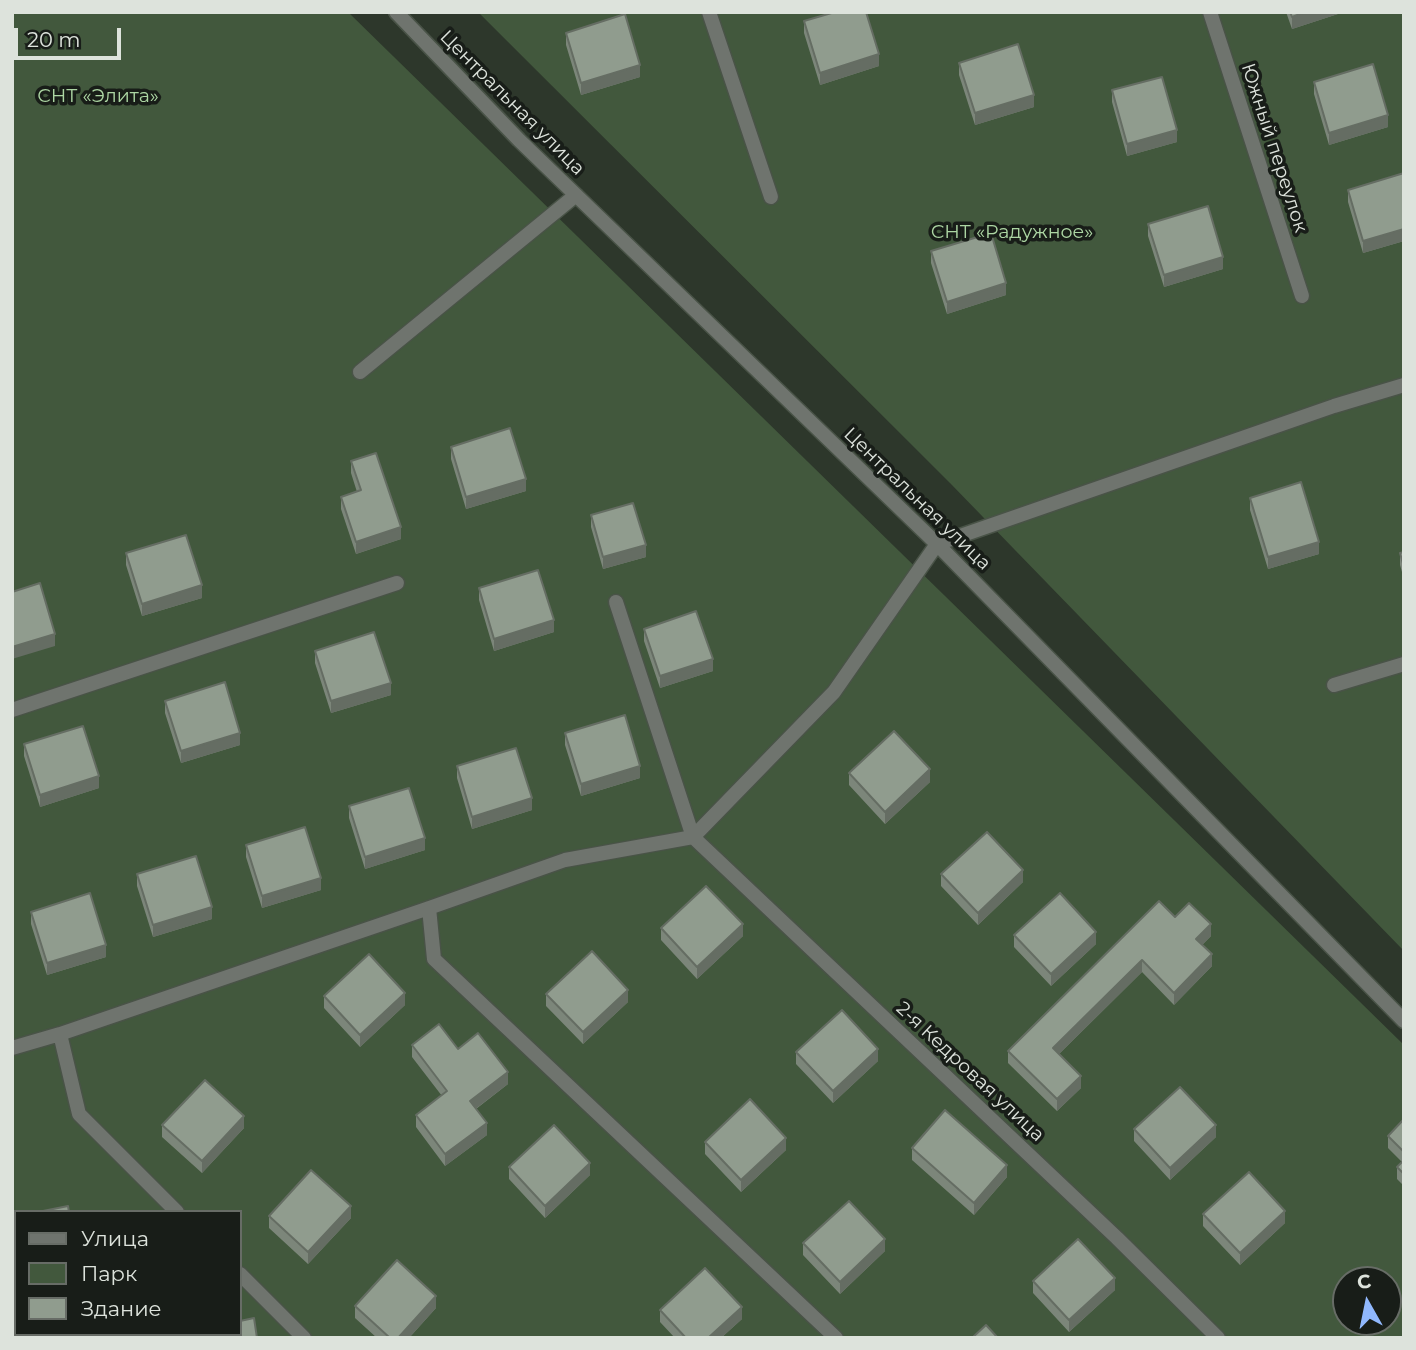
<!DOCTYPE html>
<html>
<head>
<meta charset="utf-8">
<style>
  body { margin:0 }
  #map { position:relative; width:1416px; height:1350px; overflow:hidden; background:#2d372b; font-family:Montserrat,sans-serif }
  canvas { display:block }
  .frame { position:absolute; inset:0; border:14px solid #dde3dc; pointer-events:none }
  .legend { position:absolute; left:14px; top:1210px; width:228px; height:126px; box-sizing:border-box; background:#181d18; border:2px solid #676c66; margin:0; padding:9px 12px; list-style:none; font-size:21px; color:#dde3dc }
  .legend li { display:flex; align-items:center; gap:14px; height:35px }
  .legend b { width:35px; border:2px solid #676c66 }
  .north { position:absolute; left:1332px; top:1266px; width:70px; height:70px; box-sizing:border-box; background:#181d18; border:2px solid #676c66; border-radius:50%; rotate:351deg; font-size:19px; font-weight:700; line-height:28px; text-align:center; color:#dde3dc }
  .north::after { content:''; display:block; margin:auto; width:24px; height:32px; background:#90b8fd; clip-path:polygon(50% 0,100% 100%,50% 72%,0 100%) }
  .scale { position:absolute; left:14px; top:28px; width:107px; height:32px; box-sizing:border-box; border:4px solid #dde3dc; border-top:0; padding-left:9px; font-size:21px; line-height:24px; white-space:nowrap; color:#dde3dc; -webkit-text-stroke:5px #181d18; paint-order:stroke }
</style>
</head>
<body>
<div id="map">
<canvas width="1416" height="1350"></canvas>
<div class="frame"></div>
<ul class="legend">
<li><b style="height:9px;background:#6f746e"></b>Улица</li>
<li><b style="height:19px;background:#42583d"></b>Парк</li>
<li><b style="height:19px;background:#909c8e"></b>Здание</li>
</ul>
<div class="north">С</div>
<div class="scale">20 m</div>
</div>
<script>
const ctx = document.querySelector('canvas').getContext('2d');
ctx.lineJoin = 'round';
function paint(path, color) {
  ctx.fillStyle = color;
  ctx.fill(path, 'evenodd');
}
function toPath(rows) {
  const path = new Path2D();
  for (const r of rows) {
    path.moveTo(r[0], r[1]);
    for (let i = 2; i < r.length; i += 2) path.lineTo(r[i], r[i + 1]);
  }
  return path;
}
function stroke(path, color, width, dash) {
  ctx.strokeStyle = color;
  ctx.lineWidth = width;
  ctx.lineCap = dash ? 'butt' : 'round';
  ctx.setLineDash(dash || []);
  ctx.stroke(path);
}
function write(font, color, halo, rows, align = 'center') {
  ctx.font = font + ' Montserrat,sans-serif';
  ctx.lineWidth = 7;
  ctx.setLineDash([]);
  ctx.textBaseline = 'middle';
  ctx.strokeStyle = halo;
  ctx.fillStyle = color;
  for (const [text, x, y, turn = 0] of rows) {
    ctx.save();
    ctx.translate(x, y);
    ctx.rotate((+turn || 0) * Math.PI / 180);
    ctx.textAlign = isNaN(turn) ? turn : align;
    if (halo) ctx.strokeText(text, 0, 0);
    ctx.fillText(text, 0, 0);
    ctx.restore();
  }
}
paint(toPath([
  [12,12,348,12,1404,1045,1404,1338,12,1338],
  [16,1212,240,1212,240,1334,16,1334],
  [1346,1280,1388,1280,1388,1322,1346,1322],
  [478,12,1404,12,1404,951,950,483]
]), '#42583d');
const minor = toPath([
  [396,12,519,140,937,544,1404,1021],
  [709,12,771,197],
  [1210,12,1302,296],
  [360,372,576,195],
  [616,602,693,837,1117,1238,1218,1338],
  [1334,685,1404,664],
  [12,710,397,583],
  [429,908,434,959,836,1338],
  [60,1034,79,1114,177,1212],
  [12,1048,60,1034,429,908,565,860,693,837,834,692,937,544,1334,406,1404,385],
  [240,1274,304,1338]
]);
stroke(minor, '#495347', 17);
stroke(minor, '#6f746e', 14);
paint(toPath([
  [1286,12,1344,12,1292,29],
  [804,21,879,66,820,85,804,33],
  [566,33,640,77,581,95,566,45],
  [959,63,1034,107,975,125,959,75],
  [1314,82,1388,127,1329,145,1314,94],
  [1112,90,1177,142,1127,156,1112,102],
  [1404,173,1404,241,1363,253,1348,202,1348,190],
  [1148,224,1223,269,1164,287,1148,236],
  [931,251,1006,295,947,314,931,263],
  [451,447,526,491,466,509,451,459],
  [351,461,401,539,356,554,341,509,341,497,357,492,351,473],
  [1250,498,1319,554,1268,569,1250,510],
  [591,515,646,557,603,569,591,527],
  [1404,552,1404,579,1400,565,1400,553],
  [126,553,202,598,142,616,126,565],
  [479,588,554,632,494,651,479,600],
  [644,629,713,671,660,688,644,641],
  [315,651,391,695,331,713,315,663],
  [165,701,240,745,181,763,165,713],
  [565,733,640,778,581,796,565,745],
  [24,744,99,788,40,807,24,756],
  [457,766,532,810,472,829,457,778],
  [849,773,930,782,885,824,849,785],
  [349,806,425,850,365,869,349,818],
  [246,845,321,890,262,908,246,857],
  [137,874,212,919,153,937,137,886],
  [941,874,1023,882,978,925,941,886],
  [31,912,106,957,47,975,31,924],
  [1175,917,1211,936,1202,945,1212,966,1174,1005,1142,972,1059,1054,1081,1088,1057,1111,1008,1063,1008,1051],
  [661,928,743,936,697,979,661,940],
  [1014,935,1096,944,1051,986,1014,947],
  [546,994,628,1002,583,1044,546,1006],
  [324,996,405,1005,360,1047,324,1008],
  [412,1045,458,1049,508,1084,476,1109,487,1135,445,1166,416,1127,416,1115,442,1096,412,1057],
  [796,1052,878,1061,833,1103,796,1064],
  [1404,1119,1404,1186,1397,1179,1397,1167,1402,1162,1388,1148,1388,1136],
  [162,1125,244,1128,202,1173,162,1137],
  [1134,1129,1216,1137,1170,1180,1134,1141],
  [705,1142,786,1150,741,1192,705,1154],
  [912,1148,1007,1177,974,1215,912,1160],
  [509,1167,590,1175,545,1218,509,1179],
  [1203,1214,1285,1223,1240,1265,1203,1226],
  [16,1216,16,1274,12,1256,12,1217],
  [269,1216,351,1218,308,1264,269,1228],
  [803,1243,885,1251,840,1294,803,1255],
  [1033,1281,1115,1290,1069,1332,1033,1293],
  [355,1306,436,1308,409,1338,377,1338,355,1318],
  [660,1310,742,1319,721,1338,675,1338,660,1322]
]), '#7c867a');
paint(toPath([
  [1305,12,1344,12,1292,29,1292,17],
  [879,54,879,66,820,85,820,73],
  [640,65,640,77,581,95,581,83],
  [1034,95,1034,107,975,125,975,113],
  [1388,115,1388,127,1329,145,1329,133],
  [1177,130,1177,142,1127,156,1127,144],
  [1404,229,1404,241,1363,253,1363,241],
  [1223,257,1223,269,1164,287,1164,275],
  [1006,283,1006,295,947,314,947,302],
  [526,479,526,491,466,509,466,497],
  [401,527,401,539,356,554,356,542],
  [1319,542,1319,554,1268,569,1268,557],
  [646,545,646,557,603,569,603,557],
  [202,585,202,598,142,616,142,604],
  [554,620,554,632,494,651,494,639],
  [55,634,55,646,12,659,12,647],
  [713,659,713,671,660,688,660,676],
  [391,683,391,695,331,713,331,701],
  [240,733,240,745,181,763,181,751],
  [640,766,640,778,581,796,581,784],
  [930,769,930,782,885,824,885,812],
  [99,776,99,788,40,807,40,795],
  [532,798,532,810,472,829,472,817],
  [425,838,425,850,365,869,365,857],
  [1023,870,1023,882,978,925,978,913],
  [321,878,321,890,262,908,262,896],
  [212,907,212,919,153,937,153,925],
  [743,924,743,936,697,979,697,967],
  [1211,924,1211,936,1196,951,1196,939],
  [1096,932,1096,944,1051,986,1051,974],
  [106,945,106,957,47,975,47,963],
  [1212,954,1212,966,1174,1005,1174,993],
  [1142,960,1142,972,1053,1060,1053,1048],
  [628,990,628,1002,583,1044,583,1032],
  [405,993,405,1005,360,1047,360,1035],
  [878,1049,878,1061,833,1103,833,1091],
  [508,1072,508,1084,470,1113,470,1101],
  [1081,1076,1081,1088,1057,1111,1057,1099],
  [244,1116,244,1128,202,1173,202,1161],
  [487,1123,487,1135,445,1166,445,1154],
  [1216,1125,1216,1137,1170,1180,1170,1168],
  [786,1138,786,1150,741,1192,741,1180],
  [590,1163,590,1175,545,1218,545,1206],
  [1007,1165,1007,1177,974,1215,974,1203],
  [351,1206,351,1218,308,1264,308,1252],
  [1285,1211,1285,1223,1240,1265,1240,1253],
  [885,1239,885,1251,840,1294,840,1282],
  [1115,1278,1115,1290,1069,1332,1069,1320],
  [436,1296,436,1308,409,1338,398,1338],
  [742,1307,742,1319,721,1338,708,1338]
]), '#656d63');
const building = toPath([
  [835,12,866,12,879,54,820,73,804,21,835,12],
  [1290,12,1305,12,1292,17,1290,12],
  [625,14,640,65,581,83,566,33,625,14],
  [1018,44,1034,95,975,113,959,63,1018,44],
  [1373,64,1388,115,1329,133,1314,82,1373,64],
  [1162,77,1177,130,1127,144,1112,90,1162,77],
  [1404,173,1404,229,1363,241,1348,190,1404,173],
  [1208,206,1223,257,1164,275,1148,224,1208,206],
  [991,233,1006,283,947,302,931,251,991,233],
  [510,428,526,479,466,497,451,447,510,428],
  [376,453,401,527,356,542,341,497,361,490,351,461,376,453],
  [1301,482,1319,542,1268,557,1250,498,1301,482],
  [633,503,646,545,603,557,591,515,633,503],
  [186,535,202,585,142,604,126,553,186,535],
  [1404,552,1404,567,1400,553,1404,552],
  [538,570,554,620,494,639,479,588,538,570],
  [40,583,55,634,12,647,12,592,40,583],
  [696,611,713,659,660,676,644,629,696,611],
  [374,632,391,683,331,701,315,651,374,632],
  [225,682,240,733,181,751,165,701,225,682],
  [625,715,640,766,581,784,565,733,625,715],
  [83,726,99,776,40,795,24,744,83,726],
  [894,731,930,769,885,812,849,773,894,731],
  [516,748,532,798,472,817,457,766,516,748],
  [409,788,425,838,365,857,349,806,409,788],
  [305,827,321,878,262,896,246,845,305,827],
  [987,832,1023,870,978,913,941,874,987,832],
  [196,856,212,907,153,925,137,874,196,856],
  [706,886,743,924,697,967,661,928,706,886],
  [90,893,106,945,47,963,31,912,90,893],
  [1060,893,1096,932,1051,974,1014,935,1060,893],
  [1159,901,1175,917,1189,903,1211,924,1196,939,1212,954,1174,993,1142,960,1053,1048,1081,1076,1057,1099,1008,1051,1159,901],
  [592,951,628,990,583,1032,546,994,592,951],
  [369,954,405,993,360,1035,324,996,369,954],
  [842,1010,878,1049,833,1091,796,1052,842,1010],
  [439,1024,458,1049,478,1033,508,1072,470,1101,487,1123,445,1154,416,1115,447,1091,412,1045,439,1024],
  [205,1080,244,1116,202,1161,162,1125,205,1080],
  [1180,1087,1216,1125,1170,1168,1134,1129,1180,1087],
  [750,1099,786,1138,741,1180,705,1142,750,1099],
  [945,1110,1007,1165,974,1203,912,1148,945,1110],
  [1404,1119,1404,1152,1388,1136,1404,1119],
  [554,1125,590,1163,545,1206,509,1167,554,1125],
  [1404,1160,1404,1174,1397,1167,1404,1160],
  [311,1170,351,1206,308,1252,269,1216,311,1170],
  [1249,1172,1285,1211,1240,1253,1203,1214,1249,1172],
  [849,1201,885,1239,840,1282,803,1243,849,1201],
  [68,1206,69,1212,38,1212,68,1206],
  [16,1216,16,1262,12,1244,12,1217,16,1216],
  [1078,1239,1115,1278,1069,1320,1033,1281,1078,1239],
  [397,1260,436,1296,398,1338,390,1338,355,1306,397,1260],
  [705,1268,742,1307,708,1338,686,1338,660,1310,705,1268],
  [254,1318,257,1338,194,1338,193,1334,240,1334,240,1321,254,1318],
  [986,1325,998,1338,972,1338,986,1325]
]);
paint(building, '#909c8e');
stroke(building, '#656d63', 2);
write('19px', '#acd6a3', '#181d18', [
  ["СНТ «Элита»",98,96],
  ["СНТ «Радужное»",1012,232]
]);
write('19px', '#dde3dc', '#181d18', [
  ["Центральная улица",512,103,45],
  ["Южный переулок",1274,148,72],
  ["Центральная улица",917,499,44],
  ["2-я Кедровая улица",970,1072,43]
]);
</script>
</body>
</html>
